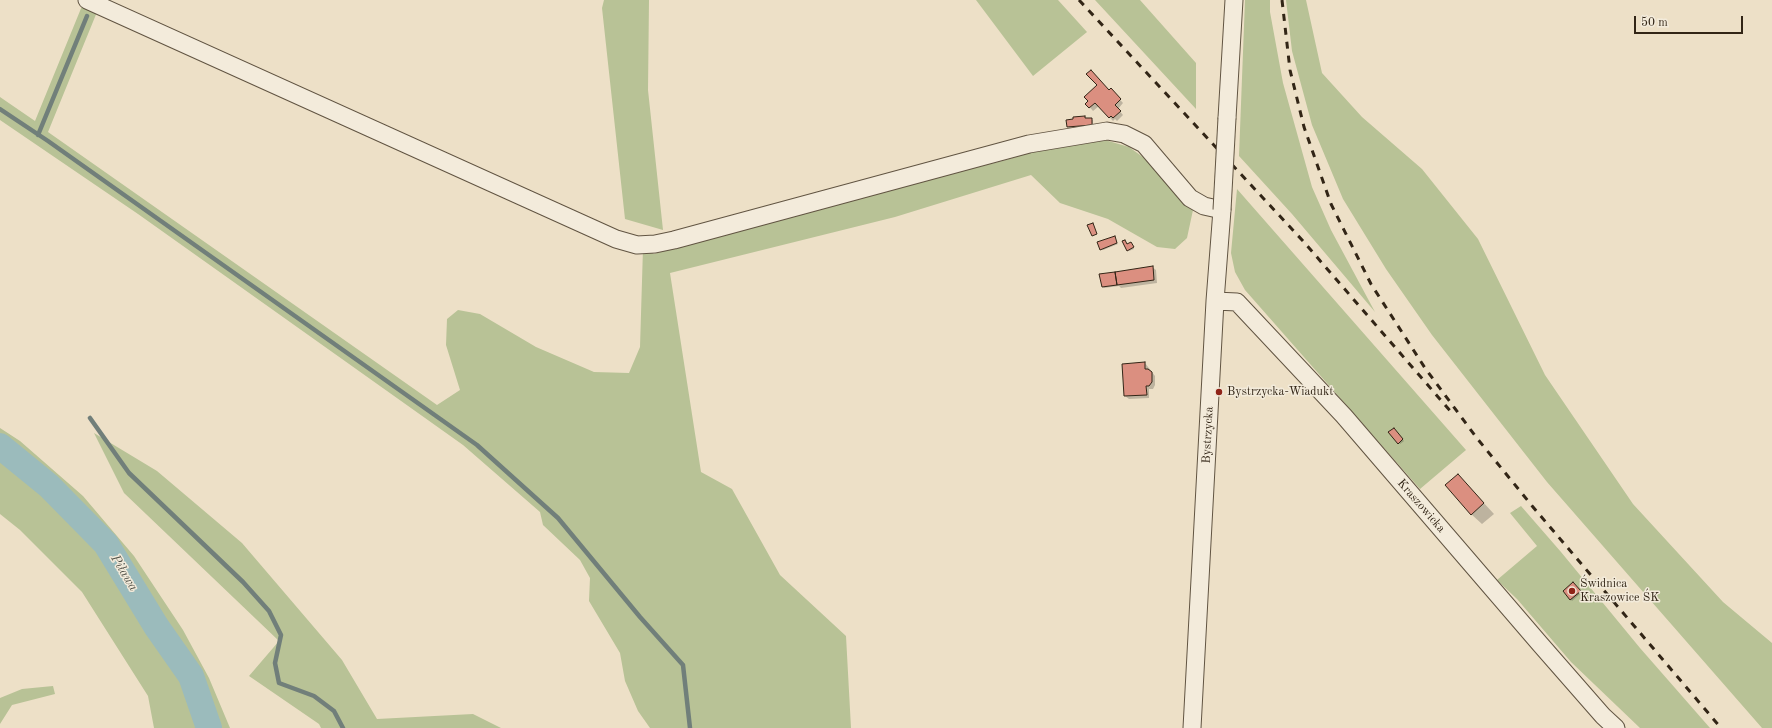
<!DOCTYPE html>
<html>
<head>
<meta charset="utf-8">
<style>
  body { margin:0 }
  #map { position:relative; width:1772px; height:728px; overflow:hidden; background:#ede0c7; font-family:"Old Standard TT",serif }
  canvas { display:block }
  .scale { position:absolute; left:1634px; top:16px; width:109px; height:18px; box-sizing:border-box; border:2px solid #322516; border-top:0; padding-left:5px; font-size:12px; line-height:14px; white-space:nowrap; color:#322516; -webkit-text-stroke:3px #f3ebdb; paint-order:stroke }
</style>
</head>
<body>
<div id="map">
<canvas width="1772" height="728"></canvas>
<div class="scale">50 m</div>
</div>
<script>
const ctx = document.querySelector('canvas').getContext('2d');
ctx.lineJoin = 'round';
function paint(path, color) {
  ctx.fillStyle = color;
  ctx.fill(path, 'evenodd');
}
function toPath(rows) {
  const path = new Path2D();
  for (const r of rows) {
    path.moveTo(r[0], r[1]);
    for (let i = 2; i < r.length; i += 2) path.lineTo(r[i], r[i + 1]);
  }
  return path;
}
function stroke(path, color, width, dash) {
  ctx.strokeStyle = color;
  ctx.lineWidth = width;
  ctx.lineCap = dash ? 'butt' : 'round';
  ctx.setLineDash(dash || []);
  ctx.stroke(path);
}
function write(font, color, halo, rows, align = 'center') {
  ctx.font = font + ' "Old Standard TT",serif';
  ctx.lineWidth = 3;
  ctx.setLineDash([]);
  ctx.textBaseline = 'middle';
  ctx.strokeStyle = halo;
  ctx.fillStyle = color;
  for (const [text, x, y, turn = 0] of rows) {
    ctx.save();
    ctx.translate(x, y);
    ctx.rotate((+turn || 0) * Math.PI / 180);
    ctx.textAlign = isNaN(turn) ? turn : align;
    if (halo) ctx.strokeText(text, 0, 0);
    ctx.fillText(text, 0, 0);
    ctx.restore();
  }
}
paint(toPath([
  [604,0,649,0,648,90,663,230,625,219,602,8],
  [976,0,1058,0,1087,32,1033,76],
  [1095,0,1140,0,1196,63,1196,109],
  [1245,0,1270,0,1270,12,1283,83,1312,187,1331,230,1375,312,1292,214,1239,156],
  [1286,0,1306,0,1322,73,1362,117,1422,169,1478,239,1545,375,1633,504,1723,602,1772,643,1772,728,1762,728,1547,482,1432,335,1386,269,1343,199,1312,125,1292,51],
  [82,6,97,12,48,132,437,405,460,390,446,345,447,319,458,310,480,314,536,347,594,372,629,373,640,347,643,248,654,254,749,225,1002,161,1067,142,1105,140,1129,147,1151,163,1193,210,1187,238,1175,249,1157,247,1108,219,1060,203,1031,175,895,217,670,273,701,472,732,489,780,575,846,636,851,728,650,728,638,711,625,681,620,653,589,601,590,578,580,560,543,525,540,512,463,445,138,214,0,120,0,97,35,121],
  [1237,189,1466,450,1420,489,1245,290,1235,272,1231,253],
  [0,428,20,441,83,496,134,556,183,630,209,678,230,728,154,728,148,696,82,592,20,530,0,514],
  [94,433,157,471,242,543,342,660,377,719,473,714,501,728,321,728,319,724,249,676,279,641,124,493],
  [1521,506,1561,552,1640,648,1710,728,1640,728,1571,662,1517,599,1497,580,1537,546,1510,513],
  [53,686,55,694,12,705,0,724,0,698,22,689]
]), '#b8c296');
paint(toPath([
  [1109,91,1114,93,1123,103,1118,109,1123,115,1117,121,1115,119,1113,121,1099,106,1093,111,1087,104],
  [1084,117,1093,120,1093,126,1069,128,1068,127],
  [1114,237,1118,244,1103,250,1101,249],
  [1125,241,1128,245,1132,245,1134,249,1129,251],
  [1152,267,1156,270,1157,283,1121,288,1119,286,1104,288,1103,287],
  [1145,363,1155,376,1155,385,1153,389,1149,389,1149,398,1129,399,1125,396],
  [1393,429,1404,441,1400,444,1390,432],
  [1458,475,1494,514,1482,524,1471,514],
  [1573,584,1581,593,1572,601,1564,591],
  [1585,593,1589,598,1586,601,1581,596]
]), '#0003');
stroke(toPath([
  [0,109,48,141,477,445,558,518,640,617,683,665,690,728],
  [38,135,87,16],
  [90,418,129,473,243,582,269,611,281,635,275,663,279,683,314,696,334,711,343,728]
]), '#717f7a', 4.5);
stroke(toPath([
  [0,446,49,486,106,544,156,626,191,676,209,728]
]), '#9bbbbc', 26);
const building = toPath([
  [1091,70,1109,90,1111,88,1121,99,1115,105,1121,111,1113,118,1111,116,1109,118,1095,103,1089,108,1085,104,1088,101,1084,97,1097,85,1086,74,1091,70],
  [1085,116,1085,118,1092,118,1092,125,1067,127,1066,120,1073,119,1073,117,1085,116],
  [1093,223,1097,234,1092,236,1087,225,1093,223],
  [1115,236,1117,243,1100,250,1097,242,1115,236],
  [1125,240,1127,244,1131,242,1134,247,1127,251,1122,241,1125,240],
  [1153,266,1154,280,1117,285,1115,272,1153,266],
  [1115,272,1117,285,1102,287,1099,274,1115,272],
  [1145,362,1145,369,1148,369,1152,372,1152,382,1149,386,1146,386,1147,395,1124,396,1122,364,1145,362],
  [1394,428,1403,439,1398,444,1388,432,1394,428],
  [1458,474,1484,503,1471,515,1445,485,1458,474],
  [1573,582,1581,591,1570,600,1563,591,1573,582]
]);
paint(building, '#db8f80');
stroke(building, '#322516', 1);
const minor = toPath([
  [87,0,616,239,637,245,655,244,674,240,1029,144,1107,131,1124,134,1144,144,1190,198,1204,206,1222,210,1215,301,1192,728],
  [1227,118,1234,0],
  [1215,301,1237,302,1344,416,1540,644,1603,716,1616,728]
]);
stroke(minor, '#615442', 19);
stroke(minor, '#f3ebdb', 17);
stroke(toPath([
  [1079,0,1303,241,1452,413],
  [1282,0,1290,70,1304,127,1331,204,1371,284,1425,368,1476,437,1533,507,1721,728]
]), '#322516', 3, [7, 7]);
const minorBridge = toPath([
  [1222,210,1227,118]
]);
stroke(minorBridge, '#615442', 19, []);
stroke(minorBridge, '#f3ebdb', 17);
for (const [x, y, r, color] of [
  [1219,392,4,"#8f2418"],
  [1572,591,4,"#8f2418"]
]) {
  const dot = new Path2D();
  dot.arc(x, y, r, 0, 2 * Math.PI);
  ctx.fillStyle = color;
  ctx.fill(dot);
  stroke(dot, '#f3ebdb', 1.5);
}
write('12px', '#322516', '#f3ebdb', [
  ["Bystrzycka-Wiadukt",1227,392],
  ["Świdnica",1580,584],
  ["Kraszowice ŚK",1580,598]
], 'left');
write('12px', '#322516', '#f3ebdb', [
  ["Bystrzycka",1208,435,-87],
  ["Kraszowicka",1421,506,49]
]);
write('italic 13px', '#525248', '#f3ebdb', [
  ["Piława",124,573,59]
]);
</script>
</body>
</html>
